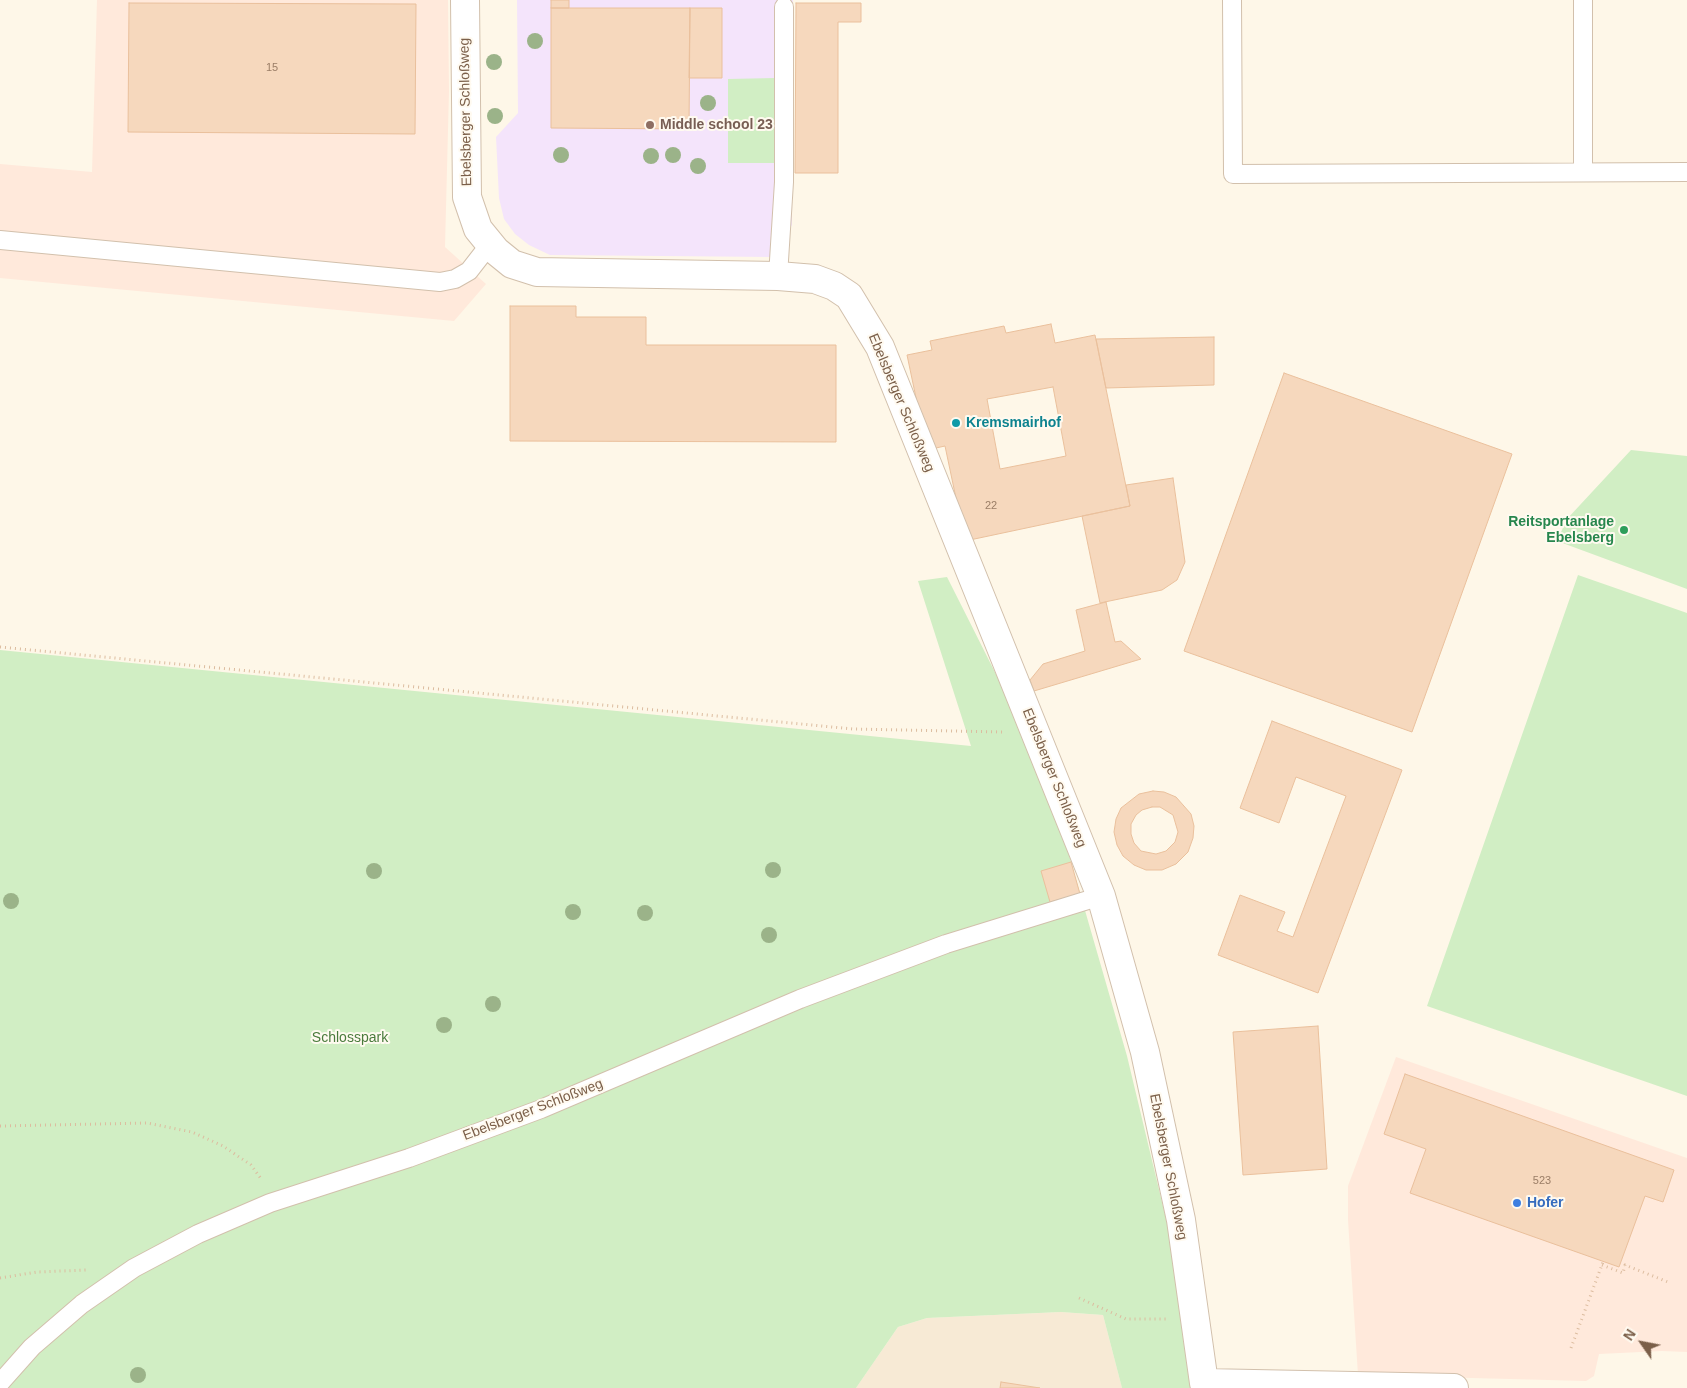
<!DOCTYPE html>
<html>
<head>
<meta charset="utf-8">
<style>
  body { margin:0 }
  #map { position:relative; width:1687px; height:1388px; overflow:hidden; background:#fef7e8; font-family:Helvetica,sans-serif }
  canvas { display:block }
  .north { position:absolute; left:1617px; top:1318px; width:50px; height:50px; -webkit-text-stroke:4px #fffaf0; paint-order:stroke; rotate:303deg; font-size:14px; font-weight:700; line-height:20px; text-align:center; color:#7b5f49 }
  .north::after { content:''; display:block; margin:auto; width:18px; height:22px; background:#7b5f49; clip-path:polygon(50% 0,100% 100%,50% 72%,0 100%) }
</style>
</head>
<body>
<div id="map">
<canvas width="1687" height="1388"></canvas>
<div class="north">N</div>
</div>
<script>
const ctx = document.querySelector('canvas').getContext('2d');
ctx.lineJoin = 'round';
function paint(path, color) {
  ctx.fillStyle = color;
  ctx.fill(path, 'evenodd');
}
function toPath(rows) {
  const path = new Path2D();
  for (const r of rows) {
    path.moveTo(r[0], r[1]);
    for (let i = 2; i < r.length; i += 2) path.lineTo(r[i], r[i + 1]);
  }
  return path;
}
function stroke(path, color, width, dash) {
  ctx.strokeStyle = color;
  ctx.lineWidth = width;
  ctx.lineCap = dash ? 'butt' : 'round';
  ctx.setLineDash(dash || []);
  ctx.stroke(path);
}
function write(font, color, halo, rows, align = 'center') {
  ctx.font = font + ' Helvetica,sans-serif';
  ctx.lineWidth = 4;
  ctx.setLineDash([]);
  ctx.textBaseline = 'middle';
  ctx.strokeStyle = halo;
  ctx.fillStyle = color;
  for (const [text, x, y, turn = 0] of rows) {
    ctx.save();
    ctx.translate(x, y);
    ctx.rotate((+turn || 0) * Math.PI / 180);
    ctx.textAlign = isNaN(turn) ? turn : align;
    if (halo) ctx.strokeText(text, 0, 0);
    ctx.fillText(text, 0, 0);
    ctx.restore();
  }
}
paint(toPath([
  [1061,1312,1103,1315,1122,1388,856,1388,898,1327,927,1318]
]), '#f7ead5');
paint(toPath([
  [97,0,448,0,449,91,445,247,486,284,454,321,0,278,0,164,92,172],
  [1396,1057,1687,1158,1687,1352,1662,1351,1599,1354,1594,1376,1586,1381,1358,1375,1348,1220,1348,1186]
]), '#ffe9db');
paint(toPath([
  [517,0,793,0,792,225,773,257,550,255,529,245,515,234,504,219,499,198,496,137,518,113]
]), '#f4e4fb');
paint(toPath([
  [775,78,775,163,728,163,728,79],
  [1631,450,1687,456,1687,589,1557,541,1567,519],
  [1578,575,1687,613,1687,1096,1427,1006],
  [947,577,1010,702,1069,855,1127,1056,1167,1223,1193,1388,1122,1388,1103,1315,1061,1312,927,1318,898,1327,856,1388,0,1388,0,650,971,746,918,581]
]), '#d1eec4');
const building = toPath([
  [551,0,569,0,569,8,551,8,551,0],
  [129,3,416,4,415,134,128,132,129,3],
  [796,3,861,3,861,22,838,22,838,173,795,173,796,3],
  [551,8,690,8,689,129,551,128,551,8],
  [690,8,722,8,722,78,689,78,690,8],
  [510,306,576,306,576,317,646,317,646,345,836,345,836,442,510,441,510,306],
  [1051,324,1055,343,1095,335,1130,506,965,541,945,446,927,450,907,355,932,350,930,341,1004,326,1006,333,1051,324],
  [1053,387,1066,456,1000,469,987,399,1053,387],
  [1214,337,1214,385,1106,388,1096,339,1214,337],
  [1284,373,1512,454,1412,732,1184,651,1284,373],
  [1173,478,1185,562,1177,580,1162,590,1100,603,1082,516,1130,506,1126,485,1173,478],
  [1106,602,1115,642,1121,641,1141,659,1034,691,1030,680,1043,664,1085,651,1076,610,1106,602],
  [1272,721,1402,770,1318,993,1218,955,1240,895,1285,912,1277,931,1293,937,1346,796,1296,777,1279,823,1240,808,1272,721],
  [1153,791,1164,792,1176,797,1191,814,1194,826,1193,838,1188,852,1176,864,1162,870,1146,870,1134,865,1123,856,1117,845,1114,832,1116,819,1121,808,1139,794,1153,791],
  [1152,807,1160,807,1173,815,1178,832,1175,842,1166,851,1156,854,1141,851,1134,843,1131,834,1131,824,1136,815,1142,810,1152,807],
  [1071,862,1080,894,1050,902,1041,871,1071,862],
  [1318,1026,1327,1169,1243,1175,1233,1032,1318,1026],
  [1405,1074,1674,1170,1663,1202,1645,1196,1619,1267,1410,1193,1426,1149,1384,1134,1405,1074],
  [1001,1382,1040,1388,1000,1388,1001,1382]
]);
paint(building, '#f6d8bd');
stroke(building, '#eac09c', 1);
const lane = toPath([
  [1232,0,1233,174,1687,172],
  [1583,0,1583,172],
  [0,240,440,282,455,279,469,271,490,244],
  [778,276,784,182,784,7],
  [0,1383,32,1347,82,1304,134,1268,198,1234,270,1203,409,1158,541,1109,800,999,946,944,1101,896]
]);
const street = toPath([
  [465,0,467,197,478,229,496,251,512,264,537,272,778,276,815,279,834,286,849,296,880,347,1101,896,1145,1052,1181,1220,1204,1383,1454,1388]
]);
stroke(lane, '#d2c0ac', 20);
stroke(street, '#d2c0ac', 30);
stroke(toPath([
  [0,647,853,729,1003,732],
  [0,1126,147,1123,192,1132,223,1146,251,1165,262,1180],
  [1602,1265,1623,1273,1625,1265,1668,1282],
  [0,1278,37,1272,86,1270],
  [1079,1298,1126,1319,1167,1319],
  [1571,1348,1603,1262]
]), '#dcbc9f', 3, [1, 4]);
stroke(lane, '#fff', 18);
stroke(street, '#fff', 28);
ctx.fillStyle = '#9bb389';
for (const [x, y] of [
  [535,41],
  [494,62],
  [708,103],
  [495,116],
  [561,155],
  [673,155],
  [651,156],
  [698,166],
  [773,870],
  [374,871],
  [11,901],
  [573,912],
  [645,913],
  [769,935],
  [493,1004],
  [444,1025],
  [138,1375]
]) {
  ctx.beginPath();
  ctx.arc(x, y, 8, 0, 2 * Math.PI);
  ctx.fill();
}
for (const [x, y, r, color] of [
  [650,125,5,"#8d6e63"],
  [956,423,5,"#0f9aa8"],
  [1624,530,5,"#2e9e5b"],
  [1517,1203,5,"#3f7fe0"]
]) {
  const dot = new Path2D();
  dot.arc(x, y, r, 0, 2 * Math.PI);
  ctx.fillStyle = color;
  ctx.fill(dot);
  stroke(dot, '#fffaf0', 2);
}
write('11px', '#9a7d66', null, [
  ["15",272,68],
  ["22",991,506],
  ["523",1542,1181]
]);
write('14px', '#7b5f49', '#fffaf0', [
  ["Ebelsberger Schloßweg",466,112,-91],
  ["Ebelsberger Schloßweg",901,403,67],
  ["Ebelsberger Schloßweg",1054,778,68],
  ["Ebelsberger Schloßweg",533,1110,-21],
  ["Ebelsberger Schloßweg",1168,1167,79]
]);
write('bold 14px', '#785e54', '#fffaf0', [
  ["Middle school 23",660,125]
], 'left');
write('bold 14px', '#0d838f', '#fffaf0', [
  ["Kremsmairhof",966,423]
], 'left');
write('bold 14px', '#27864d', '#fffaf0', [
  ["Reitsportanlage",1614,522],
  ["Ebelsberg",1614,538]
], 'right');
write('14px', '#4a7b3c', '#fffaf0', [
  ["Schlosspark",350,1038]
]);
write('bold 14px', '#366cbe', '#fffaf0', [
  ["Hofer",1527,1203]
], 'left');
</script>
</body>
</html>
